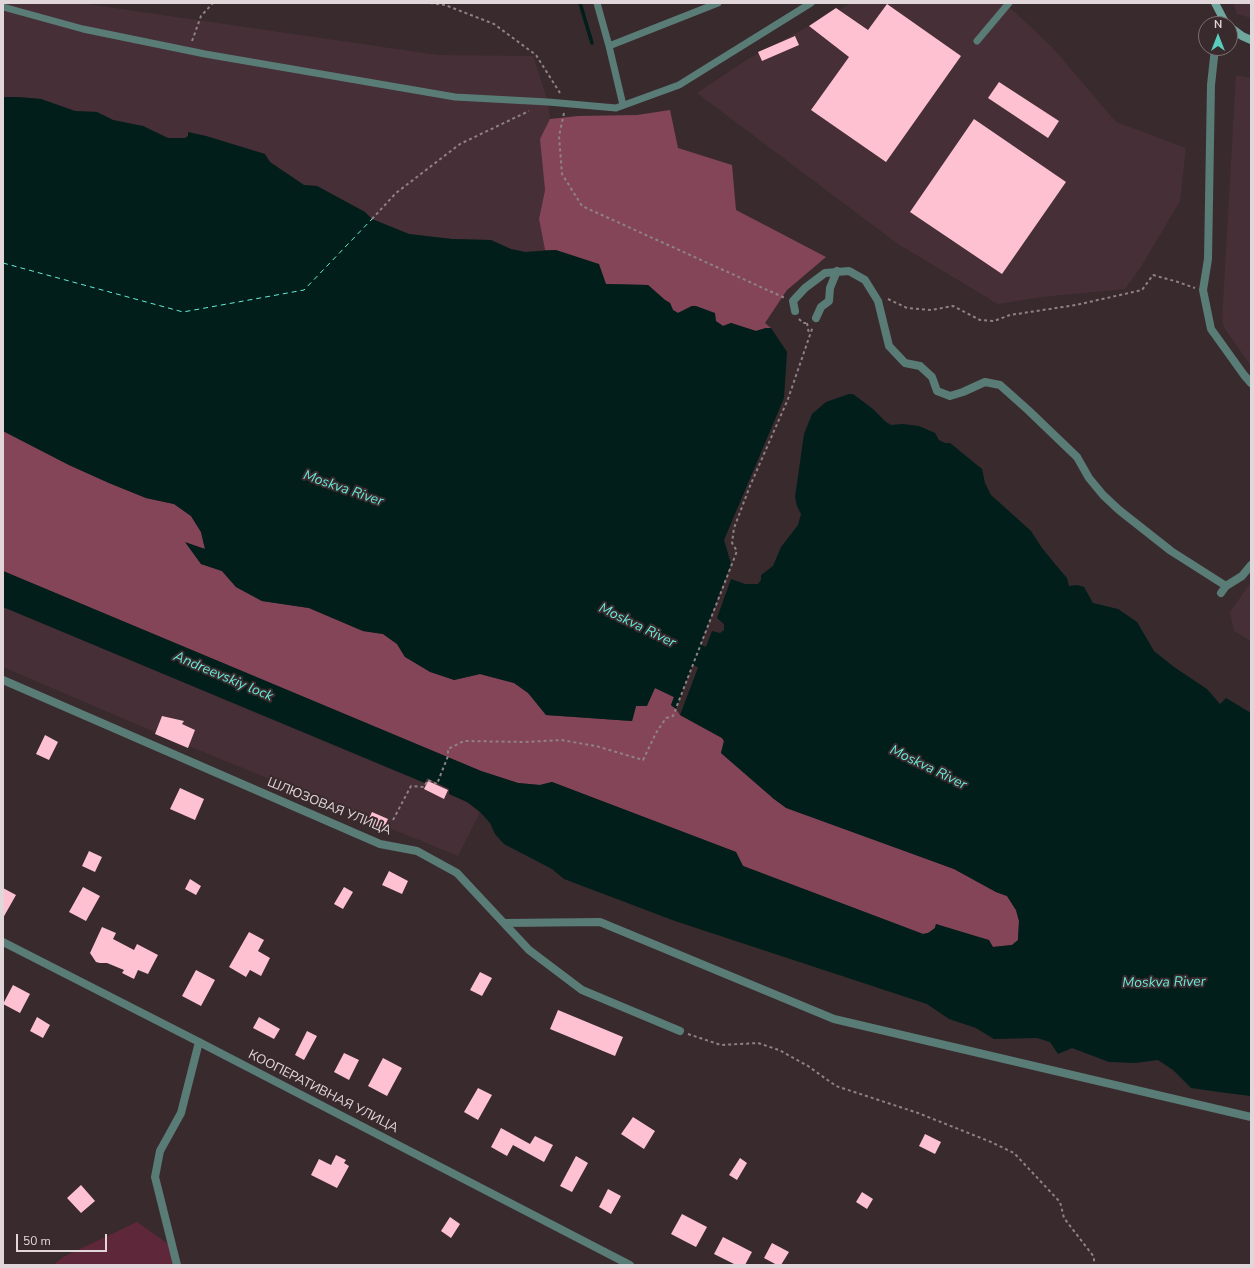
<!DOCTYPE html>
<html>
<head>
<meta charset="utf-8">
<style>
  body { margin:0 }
  #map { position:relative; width:1254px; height:1268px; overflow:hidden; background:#392a2e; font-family:"Nunito Sans",sans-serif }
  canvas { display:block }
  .frame { position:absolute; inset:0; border:4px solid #e1d6d9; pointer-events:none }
  .north { position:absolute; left:1198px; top:16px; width:40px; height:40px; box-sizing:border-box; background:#392a2e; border:1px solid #7c6f72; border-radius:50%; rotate:0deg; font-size:11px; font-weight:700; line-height:16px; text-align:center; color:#e1d6d9 }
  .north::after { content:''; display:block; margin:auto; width:14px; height:18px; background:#59cebf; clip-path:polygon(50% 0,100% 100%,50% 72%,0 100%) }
  .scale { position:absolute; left:16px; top:1234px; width:91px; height:18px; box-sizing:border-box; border:2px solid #e1d6d9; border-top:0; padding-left:5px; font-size:12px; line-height:14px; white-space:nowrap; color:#e1d6d9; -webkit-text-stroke:3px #392a2e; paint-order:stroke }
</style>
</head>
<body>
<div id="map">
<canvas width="1254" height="1268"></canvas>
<div class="frame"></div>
<div class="north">N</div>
<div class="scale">50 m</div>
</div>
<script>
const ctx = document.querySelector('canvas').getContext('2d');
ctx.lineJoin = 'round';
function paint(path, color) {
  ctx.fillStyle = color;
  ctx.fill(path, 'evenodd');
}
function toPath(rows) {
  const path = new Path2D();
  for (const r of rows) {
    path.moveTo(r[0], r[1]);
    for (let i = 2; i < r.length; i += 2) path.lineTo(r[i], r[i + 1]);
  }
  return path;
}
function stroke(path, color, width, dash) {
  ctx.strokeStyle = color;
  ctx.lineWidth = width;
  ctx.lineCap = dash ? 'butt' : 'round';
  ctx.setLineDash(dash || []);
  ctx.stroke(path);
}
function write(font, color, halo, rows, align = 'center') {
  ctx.font = font + ' "Nunito Sans",sans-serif';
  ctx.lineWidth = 4;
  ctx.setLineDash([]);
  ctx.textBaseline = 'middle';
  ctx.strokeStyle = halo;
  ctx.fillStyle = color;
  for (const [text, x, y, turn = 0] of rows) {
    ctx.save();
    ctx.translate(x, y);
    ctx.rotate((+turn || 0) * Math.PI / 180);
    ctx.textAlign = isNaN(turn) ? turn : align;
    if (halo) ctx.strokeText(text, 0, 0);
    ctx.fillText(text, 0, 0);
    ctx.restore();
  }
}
paint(toPath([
  [3,3,80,3,438,55,533,56,548,102,550,119,541,139,545,190,539,219,545,250,525,252,511,249,491,240,452,239,409,234,372,219,365,212,317,186,304,185,269,162,265,154,206,136,188,132,188,136,185,138,168,138,143,126,113,120,97,112,75,111,41,99,18,97,3,97],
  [851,3,1005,3,1052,47,1116,122,1186,148,1180,201,1142,265,1125,289,1042,297,998,304,898,244,697,93,748,59],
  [1233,3,1251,3,1251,18,1237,14],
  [1236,75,1251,78,1251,366,1225,329,1222,320],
  [1251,582,1251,641,1234,631,1230,612],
  [3,607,424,783,427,778,450,789,449,794,467,802,480,812,458,856,157,733,3,667]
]), '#462f36');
paint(toPath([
  [137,1222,171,1246,174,1265,53,1265,63,1257]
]), '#5f273a');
paint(toPath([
  [670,110,678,148,732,165,736,210,826,257,787,290,765,323,771,328,766,328,756,331,731,323,723,326,692,306,678,313,673,310,670,303,665,300,648,285,606,284,556,250,545,250,539,219,545,190,540,139,550,119,578,116,637,115],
  [3,431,69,465,109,483,146,498,174,504,191,516,201,532,205,549,186,543,201,564,222,571,236,587,262,601,309,608,363,631,383,634,397,644,405,657,454,680,480,674,514,683,528,692,546,715,632,721,636,706,655,688,674,697,671,705,676,709,680,715,722,738,724,741,721,753,774,799,786,807,954,869,996,892,1007,896,1016,910,1019,921,1018,940,1012,945,993,947,936,924,935,928,931,931,928,933,923,934,743,866,736,852,552,782,540,785,518,783,481,771,3,571]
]), '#854559');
paint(toPath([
  [3,97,18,97,41,99,75,111,97,112,113,120,143,126,168,138,185,138,188,136,188,132,206,136,265,154,270,162,304,185,317,186,365,212,372,219,409,234,452,239,491,240,511,249,525,252,556,250,599,264,606,284,648,285,665,300,670,303,673,310,678,313,692,306,696,306,715,313,716,321,723,326,731,323,756,331,766,328,771,328,787,352,784,398,724,540,731,564,676,709,671,705,674,697,655,688,647,706,636,706,632,721,546,715,528,693,514,683,480,674,454,680,430,672,405,657,397,644,383,634,363,631,309,608,262,601,236,587,222,571,201,564,185,542,205,549,201,532,191,516,174,504,146,498,109,483,69,465,3,431],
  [849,394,853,394,873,409,886,422,891,425,903,424,919,426,935,433,939,440,945,443,950,443,982,469,985,483,991,495,1031,531,1042,548,1060,570,1067,578,1069,586,1077,585,1084,587,1093,603,1118,609,1137,622,1154,651,1174,667,1207,689,1220,704,1226,698,1251,713,1251,1096,1226,1093,1191,1088,1173,1070,1158,1060,1135,1063,1109,1062,1072,1048,1058,1054,1050,1042,1037,1038,994,1039,976,1028,949,1019,927,1004,675,921,564,879,552,869,504,844,495,834,490,823,480,812,467,802,449,794,449,789,427,778,425,783,3,607,3,571,481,771,518,783,540,785,552,782,736,852,743,866,923,934,928,933,931,931,935,928,936,924,989,940,993,947,1012,945,1018,940,1019,921,1016,910,1007,896,996,892,954,869,786,808,774,799,721,753,724,741,722,738,680,715,712,631,720,633,724,630,724,624,717,618,731,579,745,584,758,584,761,580,761,575,773,566,781,547,798,525,801,514,797,506,795,497,804,434,812,414,826,402]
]), '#011e1a');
stroke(toPath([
  [580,3,592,43]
]), '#011e1a', 3.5);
stroke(toPath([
  [669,641,728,670]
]), '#011e1a', 22);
stroke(toPath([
  [3,263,183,312,304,290,372,219]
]), '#66ebd9', 1, [5, 4]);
paint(toPath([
  [887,4,961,56,886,162,811,110,849,57,809,26,836,8,868,30],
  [795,36,799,45,762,61,758,52],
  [999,82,1059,121,1048,138,988,98],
  [974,119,1066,182,1002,274,910,212],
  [162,716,184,721,182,724,195,730,188,748,155,734],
  [45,735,58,742,49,760,36,754],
  [428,781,448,790,444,799,424,789],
  [180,788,204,799,195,820,170,809],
  [372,812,388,819,383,830,367,823],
  [89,851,102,857,95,872,82,866],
  [389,871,408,881,402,894,382,885],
  [190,879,201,886,196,895,185,889],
  [83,887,100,896,86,921,69,912],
  [344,887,353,892,343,909,334,904],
  [3,888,16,895,3,918],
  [102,927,116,933,113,939,134,950,137,944,158,955,148,974,138,970,134,979,122,973,124,970,107,963,100,963,96,962,90,953],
  [249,932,264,940,258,951,270,958,261,976,250,970,246,977,229,967],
  [196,970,215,980,201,1006,182,996],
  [480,972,492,978,482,996,470,990],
  [13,985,30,994,20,1013,3,1004],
  [558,1010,623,1037,615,1056,550,1029],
  [37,1017,50,1025,43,1038,30,1031],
  [259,1017,280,1029,274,1039,253,1028],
  [307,1031,317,1036,304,1060,295,1055],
  [344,1053,359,1060,349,1080,334,1072],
  [383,1058,402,1068,387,1096,368,1086],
  [478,1088,492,1095,478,1120,464,1112],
  [633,1117,655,1131,644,1149,621,1134],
  [501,1128,530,1144,535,1136,553,1145,544,1162,513,1145,507,1156,491,1147],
  [925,1134,941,1142,935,1154,919,1146],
  [336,1155,346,1160,344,1163,349,1166,337,1188,311,1175,319,1159,331,1165],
  [576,1156,588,1163,572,1192,560,1186],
  [740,1158,747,1163,737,1180,729,1175],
  [81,1185,95,1201,81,1213,67,1198],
  [608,1189,621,1196,611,1214,599,1207],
  [862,1192,873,1199,867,1209,856,1202],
  [682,1214,707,1227,696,1247,671,1234],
  [450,1217,460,1224,451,1238,441,1231],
  [723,1237,752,1252,745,1265,736,1265,714,1254],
  [772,1243,789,1252,781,1265,777,1265,764,1258]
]), '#fec1d1');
stroke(toPath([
  [430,3,445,5,494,24,536,55,560,93],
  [192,41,201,16,213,3],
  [564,113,559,136,562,174,582,206,785,298],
  [372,219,396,193,460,144,529,111],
  [888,299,907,308,931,310,953,306,980,320,994,321,1010,315,1076,305,1142,290,1153,275,1178,282,1195,288],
  [799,319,803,323,806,323],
  [807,323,809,334],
  [393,820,411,786,424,787,428,780,437,784,448,756,448,749,464,741,525,742,561,740,596,746,643,760,656,733,666,718,673,716,737,551,732,543,734,528,750,486,788,399,813,326],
  [688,1034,721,1045,758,1043,779,1050,808,1066,836,1086,918,1113,991,1142,1014,1153,1060,1202,1064,1218,1094,1257,1094,1265]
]), '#8f8286', 2, [3, 3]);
stroke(toPath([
  [597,3,609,46,718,3],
  [3,7,83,29,205,54,455,97,548,102,616,108,679,85,811,3],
  [977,41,1009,3],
  [609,46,623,105]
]), '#597c76', 7);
stroke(toPath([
  [1215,48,1211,85,1208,259,1203,290,1211,329,1244,375,1251,383],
  [795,311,793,301,805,288,825,273,849,271,865,280,878,301,889,346,905,363,920,366,932,377,937,391,950,396,963,392,985,382,1000,385,1028,410,1077,457,1089,478,1103,495,1119,510,1171,551,1226,586],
  [816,318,821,307,829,301,830,288,837,271],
  [1221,593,1226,586,1242,576,1251,565],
  [3,680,380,844,417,851,457,873,529,950,582,990,680,1031],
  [504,923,600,922,834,1019,1251,1117],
  [3,942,199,1042,630,1265],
  [177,1265,155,1177,160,1151,181,1113,199,1042]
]), '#597c76', 8);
stroke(toPath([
  [1215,3,1226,24],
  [1230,27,1242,36,1251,40]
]), '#6fa79f', 8);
write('13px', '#e1d6d9', '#392a2e', [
  ["ШЛЮЗОВАЯ УЛИЦА",329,807,22],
  ["КООПЕРАТИВНАЯ УЛИЦА",323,1092,27]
]);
write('italic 14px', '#66ebd9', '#392a2e', [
  ["Moskva River",343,489,19],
  ["Moskva River",637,626,26],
  ["Andreevskiy lock",223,677,23],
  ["Moskva River",928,768,26],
  ["Moskva River",1164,983,-1]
]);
</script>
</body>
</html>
